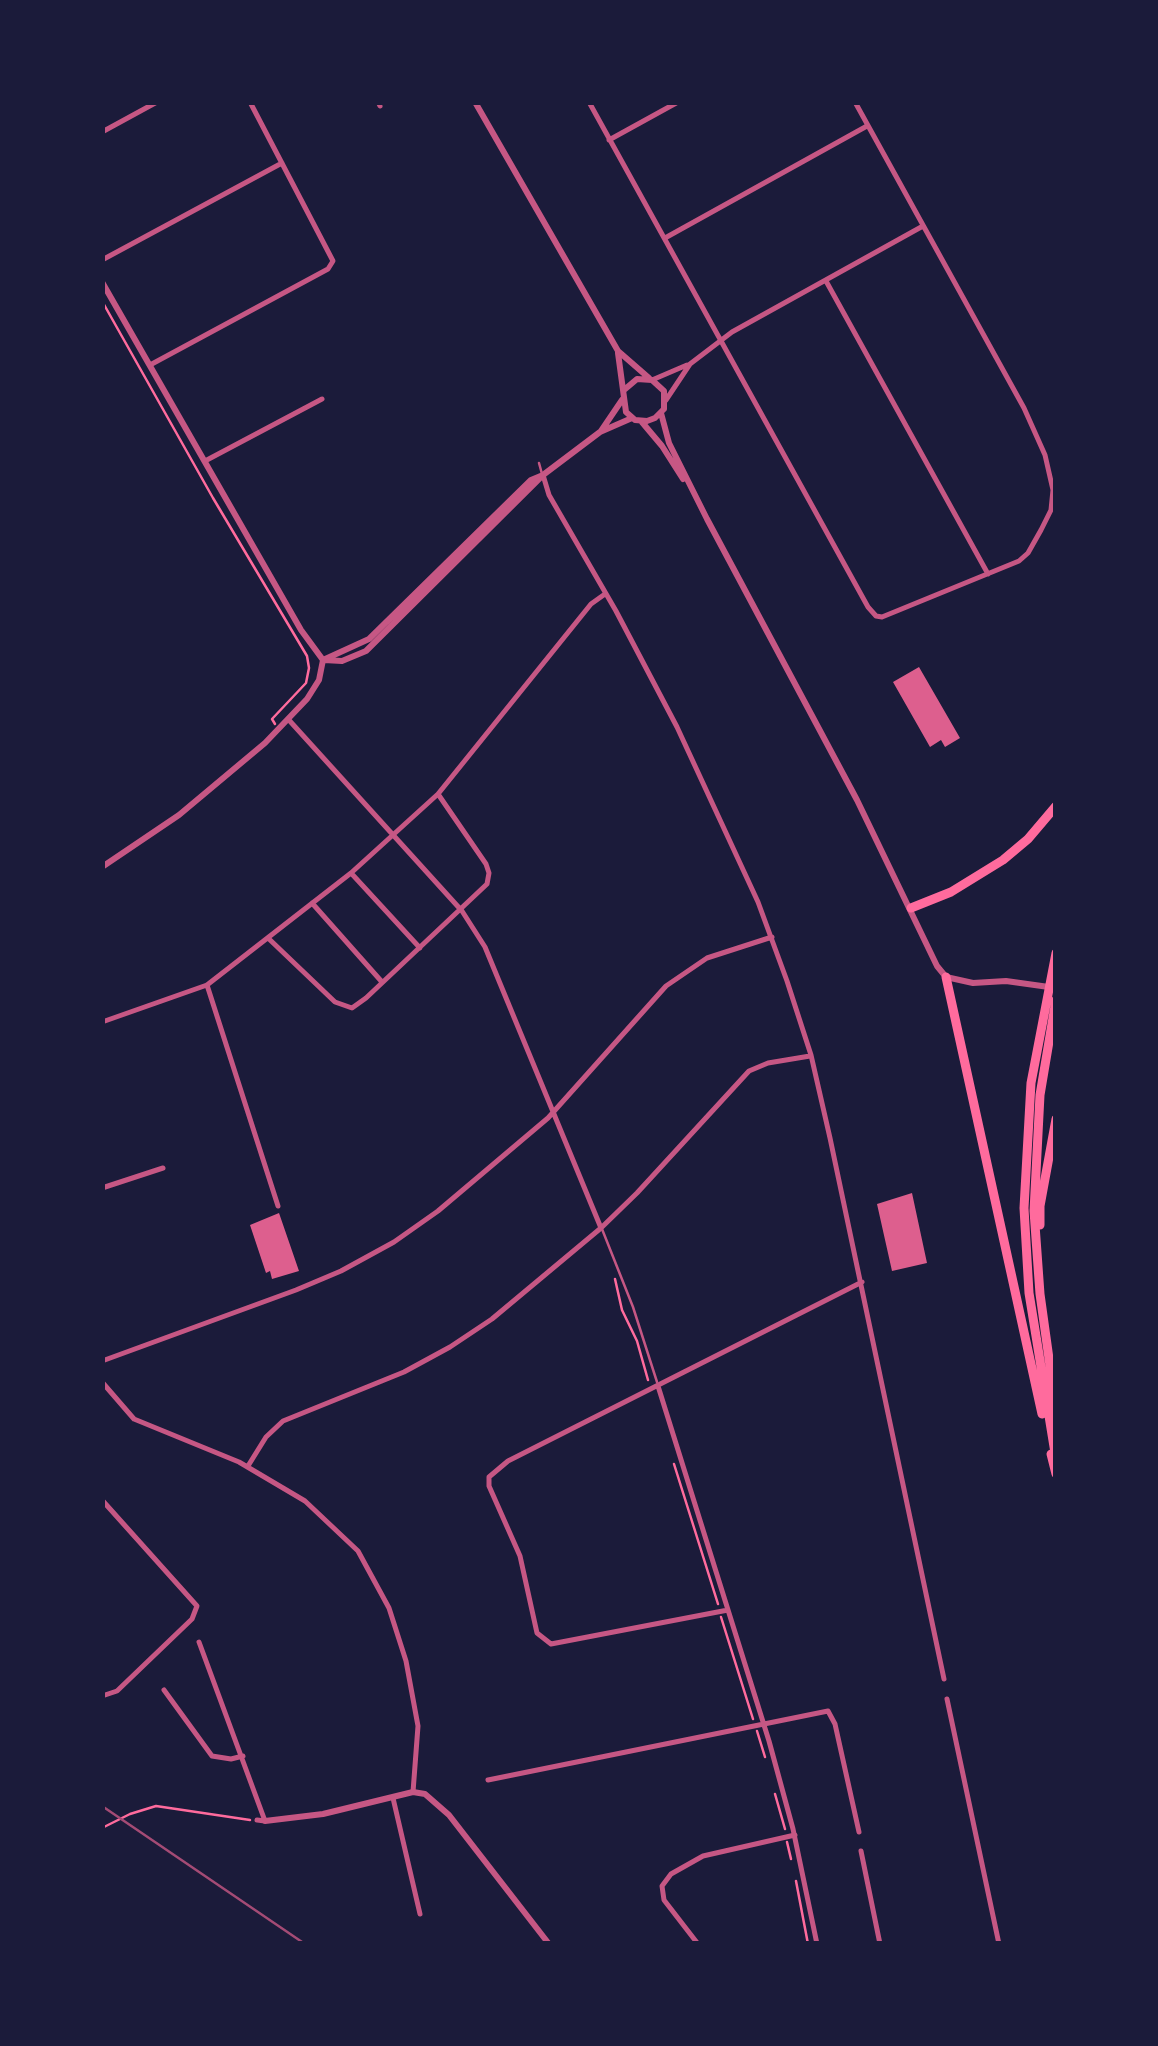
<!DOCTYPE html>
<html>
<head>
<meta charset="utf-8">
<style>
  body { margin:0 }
  #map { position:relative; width:1158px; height:2046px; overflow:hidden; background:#1b1b3a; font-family:Commissioner,sans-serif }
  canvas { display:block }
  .frame { position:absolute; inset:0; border:105px solid #1b1b3a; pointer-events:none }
</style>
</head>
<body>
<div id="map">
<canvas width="1158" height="2046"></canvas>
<div class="frame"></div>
</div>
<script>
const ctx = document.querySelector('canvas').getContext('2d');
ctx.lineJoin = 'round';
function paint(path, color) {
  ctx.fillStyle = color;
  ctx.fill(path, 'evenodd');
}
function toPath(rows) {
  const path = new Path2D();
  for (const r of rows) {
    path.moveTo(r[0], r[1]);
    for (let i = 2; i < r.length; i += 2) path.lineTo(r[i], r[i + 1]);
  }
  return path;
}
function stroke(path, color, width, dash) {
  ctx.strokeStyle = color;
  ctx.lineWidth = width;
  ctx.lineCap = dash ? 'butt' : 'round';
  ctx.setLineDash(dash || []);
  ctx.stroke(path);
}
paint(toPath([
  [919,667,960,738,945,747,941,740,930,747,893,682],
  [912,1193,927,1263,892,1271,877,1204],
  [279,1213,299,1271,272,1279,270,1271,266,1273,250,1225]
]), '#dd5f8e');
stroke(toPath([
  [102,301,213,498,307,656,309,668,306,683,272,719,275,724],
  [615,1279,622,1310,637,1341,648,1380],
  [674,1464,718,1604],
  [721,1617,753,1719],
  [757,1731,765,1757],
  [775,1794,785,1829],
  [102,1828,130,1814,156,1806,250,1820],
  [787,1842,791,1859],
  [796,1881,808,1944]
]), '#ff6b9d', 2.5);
stroke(toPath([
  [539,463,542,474],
  [602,1229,633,1307,657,1382]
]), '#c65784', 2.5);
stroke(toPath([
  [378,102,380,106],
  [589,102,868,607,876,616,882,617,1019,561,1028,553,1041,530,1051,510,1053,490,1045,455,1024,408,855,102],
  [102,132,157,102],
  [609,140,678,102],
  [665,238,867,126],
  [102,260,282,163],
  [826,281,988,574],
  [150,365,328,269,333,261,250,102],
  [652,380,687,365],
  [666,400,690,364,732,332,923,226],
  [205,461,322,399],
  [543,475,549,495,616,611,677,727,758,902,787,981,811,1055,830,1138,944,1679],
  [288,719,462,911,485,947,601,1228],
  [351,873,420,948],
  [312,903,382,982],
  [268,938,335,1002,352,1008,366,998,487,884,489,873,486,864,438,794],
  [207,985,278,1206],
  [102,1022,207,985,351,873,438,794,591,604,605,594],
  [102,1188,163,1168],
  [102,1361,296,1290,341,1271,394,1242,438,1211,548,1118,666,986,707,958,772,937],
  [102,1382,134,1419,239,1462,305,1501,358,1551,389,1608,406,1661,418,1726,413,1792],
  [658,1386,769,1741,793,1829,817,1944],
  [248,1466,266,1437,283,1421,404,1372,450,1347,492,1319,601,1228,637,1193,749,1071,768,1063,810,1056],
  [102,1500,197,1606,192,1619,117,1691,102,1696],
  [728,1610,551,1644,537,1633,520,1556,489,1486,489,1477,508,1461,862,1282],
  [199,1642,265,1821,257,1820],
  [164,1690,212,1756,231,1759,243,1756],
  [947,1699,999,1944],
  [488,1780,828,1711,835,1724,859,1832],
  [393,1798,420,1914],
  [861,1851,880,1944],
  [698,1944,664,1900,662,1886,671,1874,703,1856,795,1835]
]), '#c65784', 5);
stroke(toPath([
  [475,102,618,351,649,378],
  [102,282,301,630,323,660],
  [618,353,626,412,635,420,647,421,655,418,664,409,664,391,652,380,637,379,624,390],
  [661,413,669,443,707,519,857,800,937,966,946,977,973,983,1006,981,1056,988],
  [641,421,662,446,683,479],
  [601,431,622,400],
  [323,660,369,639,531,480,543,475,600,432,632,418],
  [324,660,342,661,366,651,542,476],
  [102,867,179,815,265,743,307,699,319,680,323,660],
  [265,1821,323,1814,413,1792,425,1794,449,1815,549,1944]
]), '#c65784', 6);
stroke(toPath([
  [911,908,951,892,1003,860,1028,839,1056,806],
  [1056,953,1031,1083,1024,1208,1029,1293,1056,1459],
  [946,977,1042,1414],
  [1056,1000,1040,1095,1034,1211,1040,1294,1056,1409],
  [1040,1225,1040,1206,1056,1119],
  [1051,1454,1056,1474]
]), '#ff6b9d', 9);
stroke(toPath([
  [102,1806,305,1944]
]), '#a44b75', 2.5);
</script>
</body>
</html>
